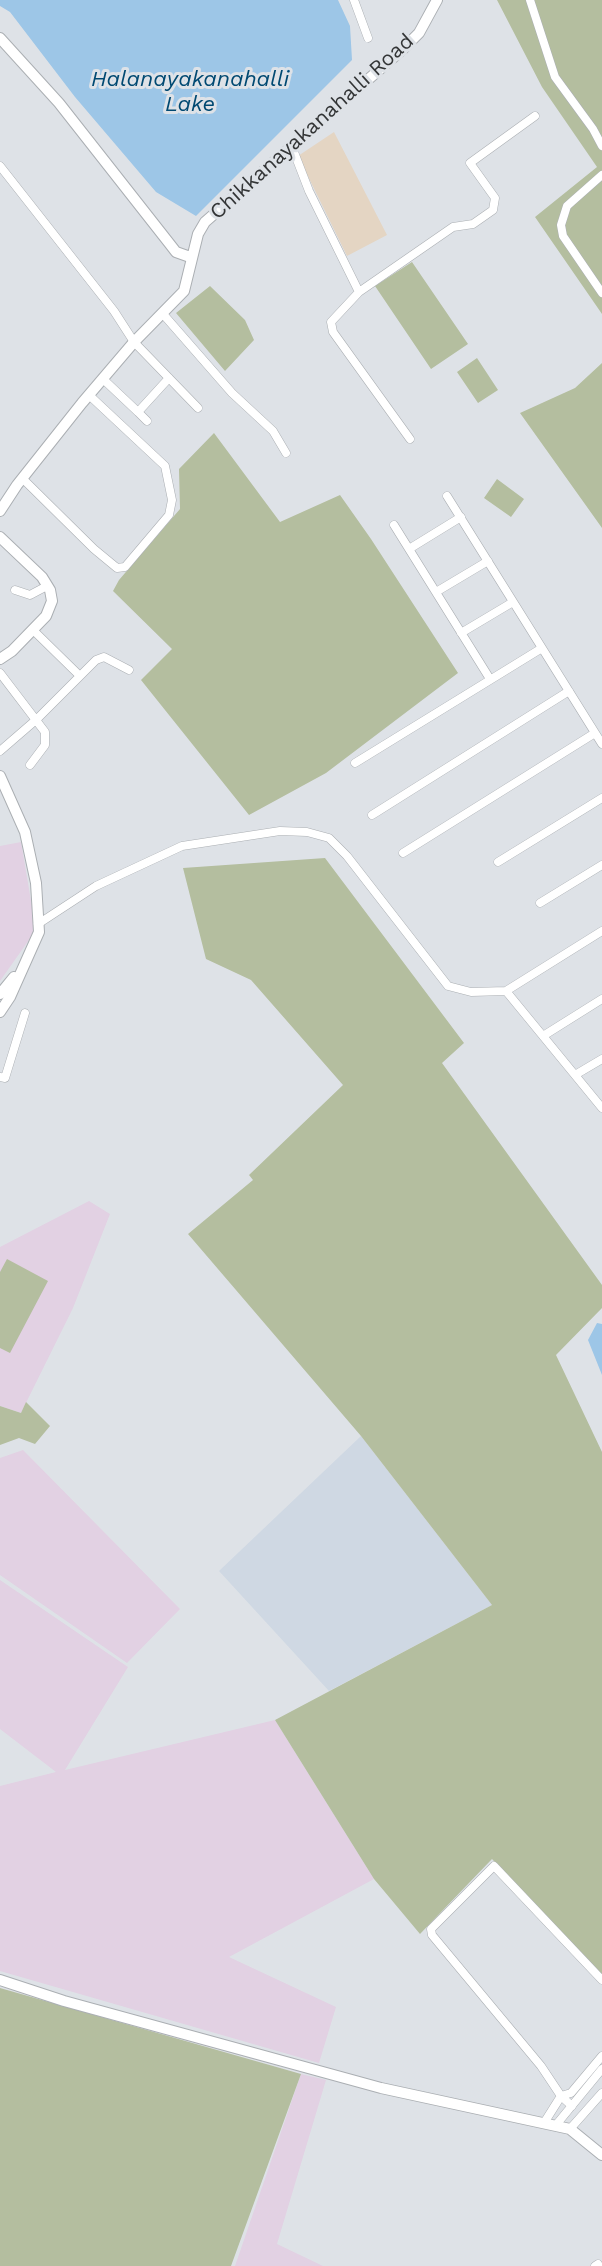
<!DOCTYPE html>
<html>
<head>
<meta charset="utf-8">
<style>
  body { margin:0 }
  canvas { display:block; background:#dee2e7 }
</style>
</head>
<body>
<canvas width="602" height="2266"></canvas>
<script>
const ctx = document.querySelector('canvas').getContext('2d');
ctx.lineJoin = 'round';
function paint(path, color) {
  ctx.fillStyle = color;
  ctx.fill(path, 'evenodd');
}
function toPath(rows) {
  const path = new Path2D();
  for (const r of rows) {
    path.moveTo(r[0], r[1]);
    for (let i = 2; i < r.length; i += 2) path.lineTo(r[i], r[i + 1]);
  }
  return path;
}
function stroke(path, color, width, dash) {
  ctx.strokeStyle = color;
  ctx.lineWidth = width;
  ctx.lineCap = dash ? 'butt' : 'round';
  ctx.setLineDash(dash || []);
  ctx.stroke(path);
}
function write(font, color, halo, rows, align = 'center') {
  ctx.font = font + ' "Work Sans",sans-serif';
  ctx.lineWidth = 6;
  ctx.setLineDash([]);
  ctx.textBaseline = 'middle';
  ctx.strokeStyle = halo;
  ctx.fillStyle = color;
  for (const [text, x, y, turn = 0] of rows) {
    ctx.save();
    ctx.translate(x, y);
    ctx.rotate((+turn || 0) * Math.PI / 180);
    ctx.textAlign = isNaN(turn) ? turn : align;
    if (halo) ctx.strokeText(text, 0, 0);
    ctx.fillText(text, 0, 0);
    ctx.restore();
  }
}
paint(toPath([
  [361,1436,492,1605,329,1691,219,1571]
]), '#cfd8e3');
paint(toPath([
  [21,842,36,930,0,981,0,846],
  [89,1201,110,1214,73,1308,21,1413,0,1406,0,1247],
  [23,1450,180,1609,127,1663,0,1575,0,1458],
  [0,1580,128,1667,65,1770,275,1720,374,1879,229,1957,336,2007,319,2063,0,1971,0,1786,56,1772,0,1729],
  [301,2074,326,2080,277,2244,323,2266,235,2266]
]), '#e2d1e3');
paint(toPath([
  [334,132,387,235,347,256,298,156]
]), '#e4d5c3');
paint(toPath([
  [497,0,602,0,602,314,535,217,597,167,542,87],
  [412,262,468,344,431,369,375,286],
  [210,286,245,320,254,340,225,371,176,313],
  [477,358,498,390,478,403,457,372],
  [602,363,602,528,520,413,575,388],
  [214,433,280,522,340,495,371,539,458,673,326,773,249,815,141,680,172,649,113,591,119,580,180,509,179,469],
  [497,479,524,499,511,517,484,498],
  [325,858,464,1043,442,1063,602,1285,602,1308,556,1355,602,1452,602,1978,492,1859,420,1934,374,1879,275,1720,492,1605,361,1436,188,1234,253,1180,249,1175,343,1085,251,980,206,959,183,868],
  [7,1259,48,1281,10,1353,0,1348,0,1272],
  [26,1402,50,1426,35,1444,19,1438,0,1445,0,1406,21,1413],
  [0,1988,301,2074,231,2266,0,2266]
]), '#b4be9f');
paint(toPath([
  [0,0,338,0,350,26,352,60,196,216,156,192,75,97,10,12,0,6],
  [597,1323,602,1324,602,1375,588,1340]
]), '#9dc6e7');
const street = toPath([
  [354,0,368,38],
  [530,0,555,77,593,129,602,146],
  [292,147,309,191,359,292,453,227,473,224,493,210,495,198,470,163,535,116],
  [0,166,114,311,134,342,198,408],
  [602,175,567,206,561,225,563,236,602,293],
  [359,292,331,322,333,332,410,439],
  [163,314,232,393,273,431,286,453],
  [103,379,138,412,169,378],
  [138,412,147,421],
  [22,478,94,549,117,568,125,567,169,515,172,500,165,466,89,395],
  [447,496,602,744],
  [394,525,490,679],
  [409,549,461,517],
  [15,590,30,595,47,586],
  [436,592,488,561],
  [33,630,80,676],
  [461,633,513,602],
  [0,673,45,732,45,745,30,765],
  [0,751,37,719,96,660,104,657,129,670],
  [355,763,542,648],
  [372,815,569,691],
  [403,853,595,733],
  [498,862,602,798],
  [540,903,602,865],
  [38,924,96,886,182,846,280,831,307,832,329,838,347,856,448,986,471,992,506,991,602,931],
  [506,991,602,1108],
  [543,1036,602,999],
  [575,1075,602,1059],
  [0,1077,5,1078,25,1013],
  [572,2106,561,2096,541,2066,432,1935,431,1929,494,1866,602,1980],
  [544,2123,561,2096,571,2093,602,2056],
  [556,2125,602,2069],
  [570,2129,602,2093],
  [595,2266,598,2264,599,2266]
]);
const secondary = toPath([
  [0,38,59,103,169,243,176,252,190,257],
  [0,511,17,485,82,403,134,342,184,291,198,234,205,222,403,49,419,33,437,0],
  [0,537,42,577,50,590,52,601,46,616,12,651,0,659],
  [0,776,25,832,36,883,39,932,10,997,0,1012],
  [0,994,14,977],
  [0,1980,64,2001,381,2088,570,2129,602,2155]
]);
stroke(street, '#abafb3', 9);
stroke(secondary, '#abafb3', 12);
stroke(street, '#fff', 8);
stroke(secondary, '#fff', 10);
write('21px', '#333536', '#dee2e7', [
  ["Chikkanayakanahalli Road",312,127,-42]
]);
write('italic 22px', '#004972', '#dee2e7', [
  ["Halanayakanahalli",190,80],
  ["Lake",190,105]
]);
</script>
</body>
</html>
